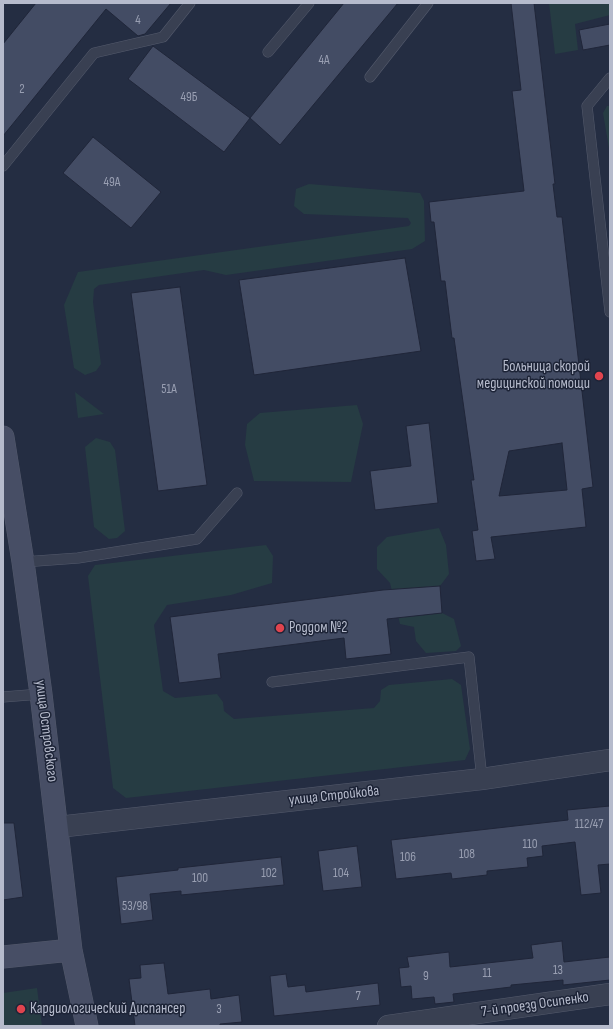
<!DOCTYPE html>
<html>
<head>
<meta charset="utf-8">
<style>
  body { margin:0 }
  #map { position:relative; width:613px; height:1029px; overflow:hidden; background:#242d42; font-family:"Sofia Sans Condensed",sans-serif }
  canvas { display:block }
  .frame { position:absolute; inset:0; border:4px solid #b6bbcc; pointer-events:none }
</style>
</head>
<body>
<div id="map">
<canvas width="613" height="1029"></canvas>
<div class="frame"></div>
</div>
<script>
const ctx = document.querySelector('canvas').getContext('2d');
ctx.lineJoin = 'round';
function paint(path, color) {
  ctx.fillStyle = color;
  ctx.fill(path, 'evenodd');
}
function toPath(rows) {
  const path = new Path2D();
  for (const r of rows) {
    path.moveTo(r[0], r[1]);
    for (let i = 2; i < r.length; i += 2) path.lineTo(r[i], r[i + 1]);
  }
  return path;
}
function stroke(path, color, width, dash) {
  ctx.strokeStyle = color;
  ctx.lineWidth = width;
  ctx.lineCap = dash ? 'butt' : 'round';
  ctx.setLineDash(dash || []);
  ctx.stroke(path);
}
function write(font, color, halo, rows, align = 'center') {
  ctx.font = font + ' "Sofia Sans Condensed",sans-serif';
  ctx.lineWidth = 3;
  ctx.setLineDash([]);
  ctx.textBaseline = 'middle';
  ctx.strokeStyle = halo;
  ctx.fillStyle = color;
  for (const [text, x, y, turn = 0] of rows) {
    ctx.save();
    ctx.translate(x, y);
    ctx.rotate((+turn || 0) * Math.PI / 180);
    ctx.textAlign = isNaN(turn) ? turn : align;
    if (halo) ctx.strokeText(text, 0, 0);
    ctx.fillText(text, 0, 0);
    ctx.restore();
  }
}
paint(toPath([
  [549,3,610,3,610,15,575,24,578,50,555,54],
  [607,106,610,106,610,154,603,113],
  [309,184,420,193,424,201,425,241,412,249,226,275,204,270,99,285,94,289,93,302,101,364,96,371,85,375,74,368,64,305,78,272,409,226,411,223,408,218,304,214,294,206,296,189],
  [75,392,104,414,78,418],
  [357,405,363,424,351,482,254,481,245,445,247,424,260,413],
  [96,438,110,442,115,450,125,531,117,538,109,539,94,527,85,447],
  [439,528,446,545,449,574,440,586,407,617,442,613,454,619,461,646,456,651,426,653,416,641,414,627,400,624,390,583,377,569,377,547,387,537],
  [266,545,273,556,272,583,231,595,167,605,154,625,163,691,175,698,217,694,223,702,224,711,234,719,374,708,380,701,381,690,389,685,452,679,461,685,470,749,465,760,126,798,113,788,88,576,95,565],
  [37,988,42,1026,3,1026,3,993]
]), '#263c43');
const building = toPath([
  [36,3,171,3,145,34,138,36,106,9,3,136,3,44,36,3],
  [344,3,398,3,280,145,250,118,344,3],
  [511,3,534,3,555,184,553,184,557,217,562,217,593,487,582,489,586,527,491,537,495,559,476,561,472,531,478,530,471,480,474,480,454,338,452,338,445,281,441,281,434,222,431,222,429,202,524,191,512,91,521,90,511,3],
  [562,443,567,490,499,496,509,451,562,443],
  [610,24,610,45,583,50,579,30,610,24],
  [153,46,250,118,224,152,128,79,153,46],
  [93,137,161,192,131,228,63,173,93,137],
  [405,258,421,351,254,375,239,280,405,258],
  [180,287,207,485,158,491,131,293,180,287],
  [429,423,438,503,375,510,370,471,411,466,406,426,429,423],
  [440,586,442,613,387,619,391,654,346,659,344,638,218,654,221,678,179,683,170,617,383,590,440,586],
  [610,806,610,864,598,865,601,893,581,895,575,842,542,846,543,856,527,858,528,867,487,871,487,875,452,879,451,873,396,879,391,840,568,820,567,810,610,806],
  [3,823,14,823,23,897,3,900,3,823],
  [357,846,362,887,323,891,318,851,357,846],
  [281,857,284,885,181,895,181,891,150,894,153,920,121,924,116,877,178,870,178,868,281,857],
  [562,941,564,962,610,957,610,980,563,985,563,980,511,985,511,987,453,994,454,1002,435,1004,434,997,412,999,411,986,401,987,399,968,409,967,407,957,449,952,450,967,533,958,531,945,562,941],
  [164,963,168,994,210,989,211,999,239,995,242,1022,220,1024,220,1026,135,1026,129,979,141,978,140,965,164,963],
  [286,974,288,987,305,985,306,992,378,983,380,1005,274,1016,270,976,286,974]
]);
paint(building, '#434c64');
stroke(building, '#202639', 1);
const lane = toPath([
  [268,52,309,3],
  [370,77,428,3],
  [610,78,587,106,610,312],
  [3,166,94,53,163,37,190,3],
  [23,562,78,558,197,539,237,493],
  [272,682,469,657,482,779],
  [3,697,41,694]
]);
const street = toPath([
  [58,827,482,779,610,760],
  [388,1026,610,994]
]);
const secondary = toPath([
  [3,437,23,562,41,694,71,950,87,1026],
  [3,957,71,950]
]);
stroke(lane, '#545a6c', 11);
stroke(street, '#545a6c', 22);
stroke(secondary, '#545a6c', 23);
stroke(lane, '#394052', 10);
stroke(street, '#394052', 21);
stroke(secondary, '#474e65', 22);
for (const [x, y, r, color] of [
  [599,376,5,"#e0444e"],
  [280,628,5,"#e0444e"],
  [21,1009,5,"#e0444e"]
]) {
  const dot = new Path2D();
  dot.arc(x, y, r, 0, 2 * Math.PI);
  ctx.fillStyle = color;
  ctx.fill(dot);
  stroke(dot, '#1d2437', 1.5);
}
write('13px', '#999fb2', null, [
  ["4",138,21],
  ["4А",324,61],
  ["2",22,90],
  ["49Б",189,98],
  ["49А",112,183],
  ["51А",169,390],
  ["112/47",589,825],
  ["110",530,845],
  ["108",467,855],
  ["106",408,858],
  ["102",269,874],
  ["104",341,874],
  ["100",200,879],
  ["53/98",135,907],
  ["13",558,971],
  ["11",487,974],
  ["9",426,977],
  ["7",358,997],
  ["3",219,1010]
]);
write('15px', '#b6bbcc', '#1d2437', [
  ["Больница скорой",590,367,"right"],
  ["медицинской помощи",590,384,"right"],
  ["Роддом №2",289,628],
  ["Кардиологический Диспансер",30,1009]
], 'left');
write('15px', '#b6bbcc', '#1d2437', [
  ["улица Островского",46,731,83],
  ["улица Стройкова",334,796,-6],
  ["7-й проезд Осипенко",535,1005,-8]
]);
</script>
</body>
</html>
